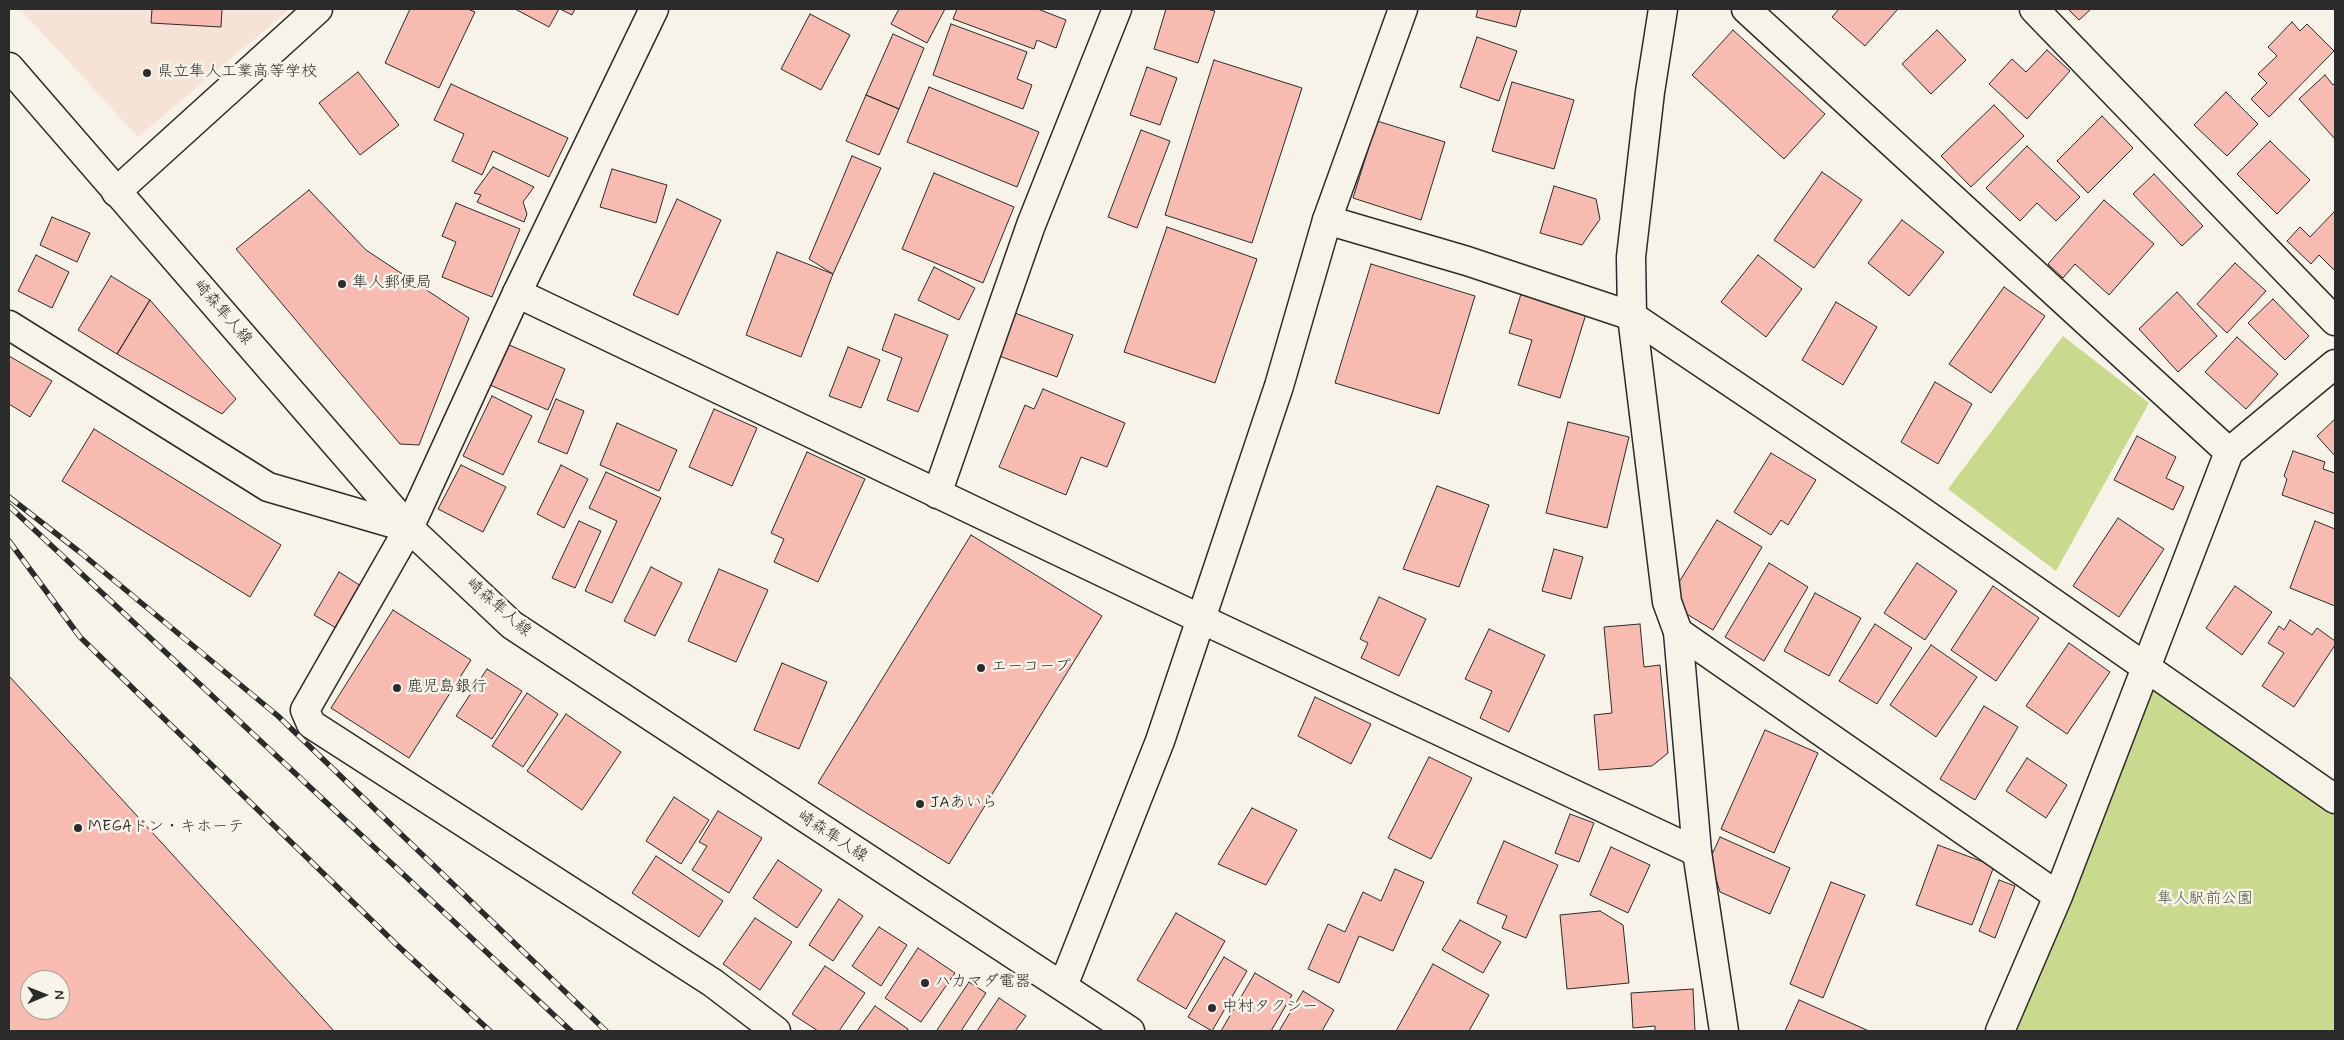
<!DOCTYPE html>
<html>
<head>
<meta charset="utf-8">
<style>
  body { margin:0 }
  #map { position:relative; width:2344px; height:1040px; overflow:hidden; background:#f7f3e8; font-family:Mynerve,sans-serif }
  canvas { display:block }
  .frame { position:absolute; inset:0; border:10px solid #2b2b2b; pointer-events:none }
  .north { position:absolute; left:20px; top:970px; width:50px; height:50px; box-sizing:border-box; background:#f7f3e8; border:1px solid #a5a39c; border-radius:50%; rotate:89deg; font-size:14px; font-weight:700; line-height:20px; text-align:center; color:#2b2b2b }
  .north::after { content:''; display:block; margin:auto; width:18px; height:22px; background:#2b2b2b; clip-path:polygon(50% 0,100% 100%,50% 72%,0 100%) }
</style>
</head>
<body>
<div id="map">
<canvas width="2344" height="1040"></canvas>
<div class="frame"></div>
<div class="north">N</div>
</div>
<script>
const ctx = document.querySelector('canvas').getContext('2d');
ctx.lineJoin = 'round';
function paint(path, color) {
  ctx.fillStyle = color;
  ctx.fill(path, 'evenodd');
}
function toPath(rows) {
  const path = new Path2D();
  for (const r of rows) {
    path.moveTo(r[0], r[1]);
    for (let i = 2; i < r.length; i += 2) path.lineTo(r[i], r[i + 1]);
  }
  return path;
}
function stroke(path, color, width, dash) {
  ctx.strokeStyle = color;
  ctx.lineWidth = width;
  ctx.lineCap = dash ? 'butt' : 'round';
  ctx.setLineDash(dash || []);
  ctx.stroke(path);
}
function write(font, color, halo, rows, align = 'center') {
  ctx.font = font + ' Mynerve,"Klee One",sans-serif';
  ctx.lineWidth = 5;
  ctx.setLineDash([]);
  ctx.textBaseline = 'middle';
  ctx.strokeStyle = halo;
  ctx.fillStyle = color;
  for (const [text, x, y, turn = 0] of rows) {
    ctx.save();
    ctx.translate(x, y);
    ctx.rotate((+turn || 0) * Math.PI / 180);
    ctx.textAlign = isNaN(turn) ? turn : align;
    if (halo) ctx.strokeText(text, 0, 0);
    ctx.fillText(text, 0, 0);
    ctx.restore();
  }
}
paint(toPath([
  [20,9,290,9,138,137]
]), '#f7e2d8');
paint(toPath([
  [2063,336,2149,403,2056,571,1948,489],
  [2151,688,2335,812,2335,1031,2012,1031]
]), '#c9d98d');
const building = toPath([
  [152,9,222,9,221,27,151,23,152,9],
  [410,9,468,9,475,12,439,88,385,63,410,9],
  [515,9,559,9,549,27,515,9],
  [560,9,575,9,572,15,560,9],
  [899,9,945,9,927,43,891,24,899,9],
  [957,9,1038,9,1066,20,1056,48,1037,40,1034,49,953,19,957,9],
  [1166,9,1206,9,1215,11,1198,63,1154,49,1166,9],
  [1478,9,1521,9,1516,27,1476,17,1478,9],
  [1839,9,1898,9,1865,46,1832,17,1839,9],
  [2068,9,2091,9,2079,20,2068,9],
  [810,14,850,35,821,90,781,69,810,14],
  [2292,22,2300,31,2307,24,2334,51,2269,117,2251,99,2267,83,2258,74,2277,56,2268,47,2292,22],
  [951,24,1027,52,1017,79,1032,85,1023,109,933,75,951,24],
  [1733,30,1825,114,1784,159,1692,75,1733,30],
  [1937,30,1966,60,1931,94,1902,64,1937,30],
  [893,34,924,48,899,109,866,95,893,34],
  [1477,37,1517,51,1499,101,1460,87,1477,37],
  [2047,50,2070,71,2027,119,1989,84,2012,59,2026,72,2047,50],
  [1214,60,1302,88,1252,243,1165,215,1214,60],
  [1147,67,1177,78,1160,125,1130,115,1147,67],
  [358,72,399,125,360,155,319,103,358,72],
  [2325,75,2333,85,2335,83,2335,139,2299,99,2325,75],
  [1512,82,1574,100,1554,169,1492,151,1512,82],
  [451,84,568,138,549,177,493,151,482,175,452,161,464,134,434,120,451,84],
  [929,87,1039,132,1017,187,907,142,929,87],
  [2226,92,2258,124,2227,156,2194,125,2226,92],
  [866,95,899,109,879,155,846,141,866,95],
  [1994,105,2024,136,1971,187,1941,156,1994,105],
  [2102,116,2133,148,2088,193,2057,161,2102,116],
  [1377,121,1445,142,1421,220,1353,198,1377,121],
  [1141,130,1170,141,1137,228,1108,217,1141,130],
  [2270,141,2310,180,2277,214,2237,174,2270,141],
  [2027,146,2080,197,2056,221,2037,203,2020,221,1986,188,2027,146],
  [852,156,881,168,833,274,809,259,852,156],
  [493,167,534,187,523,202,527,214,524,222,477,202,481,195,474,193,493,167],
  [612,169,667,185,656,223,600,207,612,169],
  [1822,172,1862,200,1814,268,1774,240,1822,172],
  [934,173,1014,207,983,283,902,249,934,173],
  [2154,174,2203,226,2182,246,2133,194,2154,174],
  [1554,186,1596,199,1600,219,1582,245,1540,233,1554,186],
  [309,190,366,250,469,318,419,445,400,444,236,249,309,190],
  [677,199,721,220,678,315,633,295,677,199],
  [2104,200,2154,244,2109,295,2075,264,2063,278,2048,264,2104,200],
  [456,203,520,229,492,297,442,277,456,242,442,236,456,203],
  [2334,212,2335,214,2335,271,2319,255,2311,264,2287,241,2300,227,2310,237,2334,212],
  [52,217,90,233,77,262,40,245,52,217],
  [1902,220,1944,252,1909,296,1868,263,1902,220],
  [1167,227,1257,259,1215,383,1124,352,1167,227],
  [777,252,833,274,801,357,746,335,777,252],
  [36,255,69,272,52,308,18,291,36,255],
  [1758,255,1802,289,1766,337,1721,302,1758,255],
  [2235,263,2266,291,2227,333,2197,304,2235,263],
  [1371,264,1475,296,1439,414,1335,383,1371,264],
  [934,267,975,288,959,320,918,300,934,267],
  [111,276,150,300,117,354,78,330,111,276],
  [2004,287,2045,316,1991,393,1949,364,2004,287],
  [2177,292,2217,336,2178,372,2139,329,2177,292],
  [1521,294,1586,314,1560,398,1518,385,1532,340,1509,333,1521,294],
  [2273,299,2309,336,2285,360,2248,323,2273,299],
  [150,300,236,399,222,414,117,354,150,300],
  [1836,302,1877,327,1843,385,1802,360,1836,302],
  [1007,310,1073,335,1057,377,991,353,1007,310],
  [895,314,948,335,918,412,887,400,902,358,882,350,895,314],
  [2237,337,2278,374,2246,409,2205,372,2237,337],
  [507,344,565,369,548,410,490,385,507,344],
  [848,347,880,360,861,408,829,396,848,347],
  [9,356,52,381,30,417,9,404,9,356],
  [1935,382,1972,404,1938,464,1901,442,1935,382],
  [1043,389,1125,423,1107,467,1081,457,1066,495,999,467,1025,405,1034,409,1043,389],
  [492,396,532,416,503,475,463,456,492,396],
  [556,399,584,411,567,454,538,442,556,399],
  [714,409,757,428,732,486,689,467,714,409],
  [2335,419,2335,456,2317,436,2335,419],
  [1568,422,1629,437,1607,528,1546,513,1568,422],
  [617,423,677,450,659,491,600,465,617,423],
  [94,429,281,545,250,597,62,481,94,429],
  [2137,436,2176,457,2166,478,2184,487,2173,510,2114,480,2137,436],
  [2293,451,2325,462,2323,469,2335,473,2335,514,2282,495,2287,479,2284,476,2293,451],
  [807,452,865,479,818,582,774,562,784,539,771,533,807,452],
  [1771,453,1816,480,1788,525,1781,520,1771,535,1734,512,1771,453],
  [461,465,506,487,483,532,438,509,461,465],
  [561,465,588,479,564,528,537,514,561,465],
  [606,472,661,498,612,603,585,591,617,521,589,508,606,472],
  [1437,486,1489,505,1459,587,1403,569,1437,486],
  [2118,518,2164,549,2119,617,2073,586,2118,518],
  [1717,520,1762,547,1713,630,1667,602,1717,520],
  [579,521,601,531,575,588,552,578,579,521],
  [2315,521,2335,529,2335,606,2290,588,2315,521],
  [971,535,1102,616,949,864,818,783,971,535],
  [1554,549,1583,557,1571,599,1542,591,1554,549],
  [1769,563,1808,587,1764,661,1725,637,1769,563],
  [1917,563,1957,591,1925,640,1884,613,1917,563],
  [651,567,682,583,655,636,624,621,651,567],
  [719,569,768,590,736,662,688,641,719,569],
  [339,572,361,586,336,628,314,615,339,572],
  [1993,586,2039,618,1996,681,1951,650,1993,586],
  [2235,586,2272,612,2242,655,2206,628,2235,586],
  [1815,593,1861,618,1829,676,1784,651,1815,593],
  [1379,597,1426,619,1399,676,1361,658,1368,643,1360,639,1379,597],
  [393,610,471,660,409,758,331,708,393,610],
  [2290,620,2312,635,2317,628,2335,641,2335,645,2294,707,2262,686,2284,653,2268,643,2279,626,2284,630,2290,620],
  [1640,624,1644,667,1660,665,1668,753,1652,766,1599,770,1594,715,1612,713,1604,627,1640,624],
  [1875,624,1912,648,1877,704,1839,681,1875,624],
  [1489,629,1545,655,1509,732,1480,718,1492,691,1465,679,1489,629],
  [2069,643,2110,672,2067,734,2026,706,2069,643],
  [1931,645,1977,677,1936,737,1890,705,1931,645],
  [782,663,827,682,799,749,754,730,782,663],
  [487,669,522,691,492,739,456,716,487,669],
  [9,676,334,1031,9,1031,9,676],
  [30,980,60,980,60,1010,30,1010,30,980],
  [527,693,558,714,523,767,492,746,527,693],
  [1315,697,1371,724,1351,764,1298,736,1315,697],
  [1984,706,2018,727,1975,800,1940,779,1984,706],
  [566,714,621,752,582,810,527,771,566,714],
  [1765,730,1818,753,1774,853,1721,829,1765,730],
  [1429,757,1472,778,1431,859,1388,838,1429,757],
  [2027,758,2067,785,2046,818,2006,791,2027,758],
  [674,797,709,820,681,864,646,841,674,797],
  [1252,808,1297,830,1266,885,1218,864,1252,808],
  [718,811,762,838,729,893,692,870,707,846,699,842,718,811],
  [1570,814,1594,823,1579,862,1555,853,1570,814],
  [1720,837,1790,868,1770,914,1720,892,1710,859,1720,837],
  [1504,841,1558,865,1526,938,1502,928,1507,916,1477,903,1504,841],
  [1938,845,1994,866,1972,925,1916,905,1938,845],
  [1611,847,1650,865,1628,913,1590,895,1611,847],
  [656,856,723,901,699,937,632,893,656,856],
  [778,860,822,890,797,928,753,898,778,860],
  [1395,869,1424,882,1393,951,1359,936,1339,983,1308,969,1328,924,1345,932,1363,892,1381,901,1395,869],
  [1999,880,2015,886,1995,938,1979,931,1999,880],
  [1831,882,1865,895,1823,998,1790,984,1831,882],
  [839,899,863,916,833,961,809,945,839,899],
  [1600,911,1623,925,1629,983,1567,989,1560,915,1600,911],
  [1176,913,1225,941,1186,1009,1137,980,1176,913],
  [755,918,792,942,760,990,723,964,755,918],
  [1460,920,1501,942,1483,973,1442,950,1460,920],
  [879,927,907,945,881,986,852,966,879,927],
  [918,948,955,973,921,1022,885,998,918,948],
  [1224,957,1247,971,1212,1031,1188,1017,1224,957],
  [1433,964,1489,995,1469,1031,1396,1031,1433,964],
  [825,966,865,993,839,1031,818,1031,792,1014,825,966],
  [1255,973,1292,995,1271,1031,1221,1031,1255,973],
  [969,982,986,993,961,1031,940,1031,937,1030,969,982],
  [1693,989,1695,1031,1655,1031,1655,1026,1633,1028,1631,993,1693,989],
  [1303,991,1334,1010,1322,1031,1279,1031,1303,991],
  [999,998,1026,1016,1015,1031,977,1031,999,998],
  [1799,1000,1869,1031,1785,1031,1799,1000],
  [875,1006,908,1029,907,1031,857,1031,875,1006]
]);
paint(building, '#f7bbb2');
stroke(building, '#2b2b2b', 1);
const minor = toPath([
  [1746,9,2229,452],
  [2034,9,2335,321],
  [116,192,318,9],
  [1327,220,1467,261,1632,316,1904,499,2335,799],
  [517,293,1201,619,1697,852],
  [9,325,268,487,409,528,305,710,311,724,713,983,776,1031],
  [937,494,1031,225,1117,9],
  [1678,632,2058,896],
  [2000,1031,2058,896,2229,452,2335,364]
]);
const tertiary = toPath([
  [1663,9,1650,92,1631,257,1632,316,1667,602,1678,632,1697,852,1724,1031],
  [409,528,517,293,654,9],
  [1063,986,1160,741,1279,386,1327,220,1403,9]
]);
const secondary = toPath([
  [9,67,409,528,512,625,1130,1031]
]);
stroke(minor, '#2b2b2b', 31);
stroke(tertiary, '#2b2b2b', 31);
stroke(secondary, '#2b2b2b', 31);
stroke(minor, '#f7f3e8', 28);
stroke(tertiary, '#f7f3e8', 28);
stroke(secondary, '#f7f3e8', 28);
const rail = toPath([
  [9,497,81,553,278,716,606,1031],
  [9,506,571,1031],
  [9,541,80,637,397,945,490,1031]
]);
stroke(rail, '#2b2b2b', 5.5);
stroke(rail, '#f7f3e8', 4, [11]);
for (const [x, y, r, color] of [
  [147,73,5,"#2b2b2b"],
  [342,284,5,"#2b2b2b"],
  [981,668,5,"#2b2b2b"],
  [397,688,5,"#2b2b2b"],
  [920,804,5,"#2b2b2b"],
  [78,828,5,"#2b2b2b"],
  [925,983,5,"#2b2b2b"],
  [1212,1008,5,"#2b2b2b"]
]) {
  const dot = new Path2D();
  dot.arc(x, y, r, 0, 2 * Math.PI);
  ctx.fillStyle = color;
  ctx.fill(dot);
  stroke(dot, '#f7f3e8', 2);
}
write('16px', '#2b2b2b', '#f7f3e8', [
  ["県立隼人工業高等学校",157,73],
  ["隼人郵便局",352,284],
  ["エーコープ",991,668],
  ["鹿児島銀行",407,688],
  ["JAあいら",930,804],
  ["MEGAドン・キホーテ",88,828],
  ["ハカマダ電器",935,983],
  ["中村タクシー",1222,1008]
], 'left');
write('16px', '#2b2b2b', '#f7f3e8', [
  ["崎森隼人線",222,313,49],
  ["崎森隼人線",498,608,41],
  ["崎森隼人線",832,837,33]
]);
write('16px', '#525644', '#f7f3e8', [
  ["隼人駅前公園",2205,900]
]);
</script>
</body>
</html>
